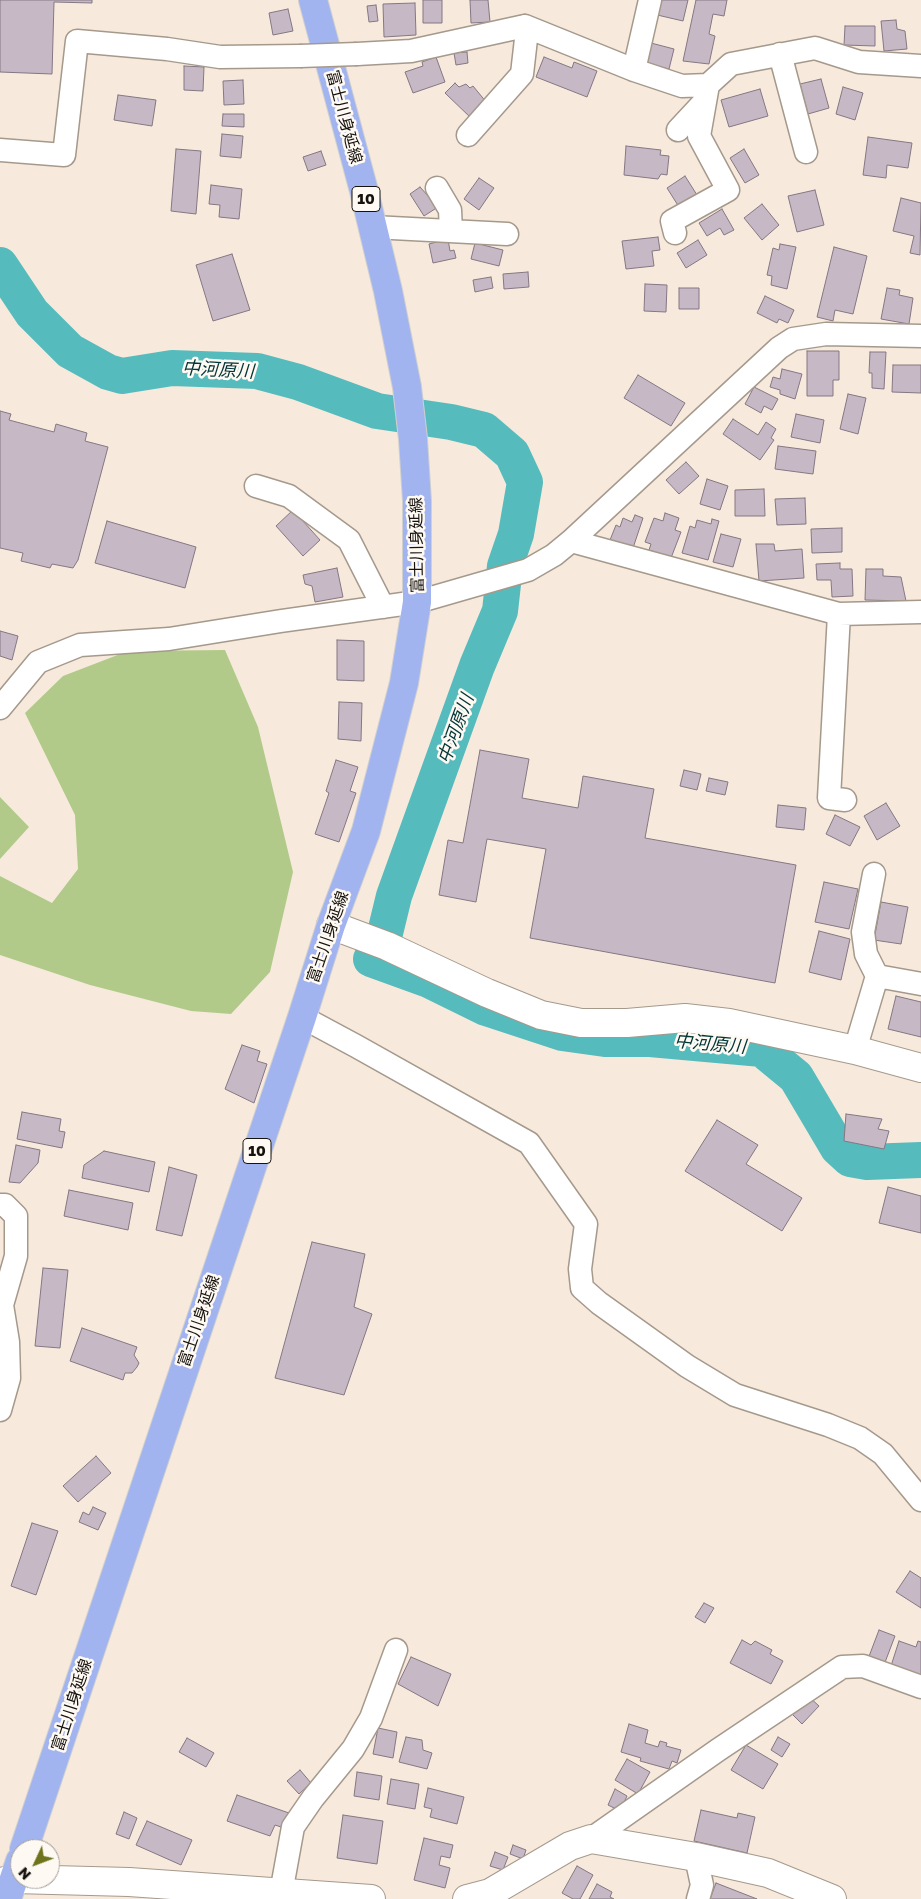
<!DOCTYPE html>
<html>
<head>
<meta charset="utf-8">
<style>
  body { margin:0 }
  #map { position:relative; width:921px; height:1899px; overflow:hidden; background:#f7eadc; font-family:"Golos Text",sans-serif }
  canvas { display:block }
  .north { position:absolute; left:10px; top:1839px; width:50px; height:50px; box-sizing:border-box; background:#fef9f3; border:1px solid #a19d97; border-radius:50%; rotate:227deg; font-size:14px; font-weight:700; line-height:20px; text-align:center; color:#16120d }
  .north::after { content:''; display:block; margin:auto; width:18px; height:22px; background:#6e741c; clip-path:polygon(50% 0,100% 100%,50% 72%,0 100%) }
</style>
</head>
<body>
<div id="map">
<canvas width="921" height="1899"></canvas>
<div class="north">N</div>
</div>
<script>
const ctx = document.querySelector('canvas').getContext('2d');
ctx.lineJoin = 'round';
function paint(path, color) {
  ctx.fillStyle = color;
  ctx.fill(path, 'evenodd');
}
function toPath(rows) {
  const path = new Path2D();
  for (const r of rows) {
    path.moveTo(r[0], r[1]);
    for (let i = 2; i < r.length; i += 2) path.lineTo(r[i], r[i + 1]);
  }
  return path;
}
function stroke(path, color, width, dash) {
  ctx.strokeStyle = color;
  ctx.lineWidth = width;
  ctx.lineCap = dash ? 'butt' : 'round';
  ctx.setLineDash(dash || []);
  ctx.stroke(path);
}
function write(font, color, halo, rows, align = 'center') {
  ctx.font = font + ' "Golos Text","Noto Sans JP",sans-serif';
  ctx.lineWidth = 5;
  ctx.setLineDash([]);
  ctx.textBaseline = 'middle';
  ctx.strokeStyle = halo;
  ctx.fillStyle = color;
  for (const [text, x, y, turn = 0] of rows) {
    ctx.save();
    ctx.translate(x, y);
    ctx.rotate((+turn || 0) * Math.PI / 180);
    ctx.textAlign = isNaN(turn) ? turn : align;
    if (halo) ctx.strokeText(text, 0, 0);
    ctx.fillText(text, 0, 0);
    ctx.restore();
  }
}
paint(toPath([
  [225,650,258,727,293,872,270,972,231,1014,191,1011,90,985,0,955,0,876,52,903,78,869,75,815,25,713,63,676,128,651],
  [0,797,29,827,0,859]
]), '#b1ca8a');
stroke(toPath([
  [0,265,32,313,70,351,108,372,122,376,172,368,257,371,298,382,377,411,451,422,484,430,512,454,525,482,516,534,505,566,500,611,477,666,394,896,385,933,371,959,429,980,486,1008,562,1033,605,1039,650,1039,762,1049,796,1077,838,1148,850,1159,867,1162,921,1160]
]), '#56bbbc', 36);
const building = toPath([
  [0,0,92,0,92,3,54,2,52,74,0,72,0,0],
  [423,0,442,0,442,23,423,23,423,0],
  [470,0,488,0,490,22,471,23,470,0],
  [657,0,688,0,683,21,653,14,657,0],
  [696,0,727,0,724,16,713,14,709,34,715,36,709,64,683,61,696,0],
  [415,3,416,35,384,37,383,4,415,3],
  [376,5,378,21,369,22,367,6,376,5],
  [288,9,293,31,273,35,269,13,288,9],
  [896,20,897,29,905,31,907,49,884,51,881,21,896,20],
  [845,26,875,26,875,46,844,45,845,26],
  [651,43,674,49,669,69,645,63,651,43],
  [467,52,468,63,456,65,454,53,467,52],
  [436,57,445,82,413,93,405,72,423,66,422,62,436,57],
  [544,57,572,68,574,62,597,71,587,97,536,77,544,57],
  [184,66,204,67,203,91,184,90,184,66],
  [821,79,829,108,808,114,800,84,821,79],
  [243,80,244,104,224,105,223,81,243,80],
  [455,83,459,87,466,84,470,88,473,86,487,103,471,118,445,93,455,83],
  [843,87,863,93,855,120,836,114,843,87],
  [760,89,768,116,729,127,721,100,760,89],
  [118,95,156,100,152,126,114,120,118,95],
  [223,114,244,114,244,127,222,126,223,114],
  [222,134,243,136,241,158,220,156,222,134],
  [868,137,912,143,908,168,887,165,886,178,863,175,868,137],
  [626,146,661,150,660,155,669,156,667,175,661,174,658,179,624,175,626,146],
  [176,149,201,151,196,214,171,211,176,149],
  [744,149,759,175,745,183,730,158,744,149],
  [321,151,326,165,308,171,303,157,321,151],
  [685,176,697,195,679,207,667,188,685,176],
  [479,178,494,188,479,210,464,199,479,178],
  [211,185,242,189,239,219,219,217,220,205,209,204,211,185],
  [420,187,438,207,424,216,410,194,420,187],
  [815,190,824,225,797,232,788,196,815,190],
  [901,198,921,203,920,255,910,253,914,236,893,231,901,198],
  [762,204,779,225,762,240,744,218,762,204],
  [722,209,734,230,724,235,720,228,707,236,699,223,722,209],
  [658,237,660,250,652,251,654,266,626,269,622,241,658,237],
  [448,239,450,251,454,250,456,258,433,263,429,244,448,239],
  [698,240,707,255,686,268,677,253,698,240],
  [475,243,503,250,499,266,471,259,475,243],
  [780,244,796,247,787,289,771,285,772,276,767,275,773,248,779,250,780,244],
  [834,247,867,256,853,314,835,310,833,321,817,317,834,247],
  [232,254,250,310,213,321,196,265,232,254],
  [528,272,529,287,504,289,503,274,528,272],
  [491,277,493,288,475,292,473,280,491,277],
  [645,284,667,285,666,312,644,311,645,284],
  [679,288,699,288,699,309,679,309,679,288],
  [887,288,900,290,899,295,913,298,909,324,881,319,887,288],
  [765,296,794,310,788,323,779,319,777,323,757,313,765,296],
  [807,351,839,351,839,380,833,380,833,396,807,396,807,351],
  [870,352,886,352,884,389,872,388,872,373,869,373,870,352],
  [893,365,921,365,921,393,892,392,893,365],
  [782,369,802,374,795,399,780,394,780,390,770,387,773,377,780,379,782,369],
  [638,375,685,403,671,426,624,398,638,375],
  [754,387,778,399,772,410,764,406,761,413,745,404,754,387],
  [848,394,866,398,858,434,840,429,848,394],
  [0,411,11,414,9,420,54,432,56,424,87,433,85,441,108,447,78,560,73,568,52,564,50,568,21,561,23,553,0,548,0,411],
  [796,414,824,420,820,443,791,437,796,414],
  [733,419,758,435,766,422,776,429,771,438,774,440,760,460,723,434,733,419],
  [778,446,816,451,813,474,775,469,778,446],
  [686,462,699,476,679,494,666,480,686,462],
  [707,479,728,486,720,510,700,504,707,479],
  [764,489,765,516,735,516,735,490,764,489],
  [805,498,806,524,777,525,775,499,805,498],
  [293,510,320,540,303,556,276,526,293,510],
  [665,513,679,518,675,530,681,532,671,558,649,550,651,544,645,542,654,518,663,521,665,513],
  [635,515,643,518,633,548,610,540,616,525,620,527,623,518,632,522,635,515],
  [712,519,719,521,708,560,682,553,690,526,695,528,697,520,711,524,712,519],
  [107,521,196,547,185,588,95,563,107,521],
  [842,528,842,552,812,553,811,529,842,528],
  [721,534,741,539,733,567,713,562,721,534],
  [756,544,774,544,775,551,802,549,804,578,759,581,756,544],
  [840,563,840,569,852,569,853,596,832,597,831,580,817,580,816,564,840,563],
  [337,568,343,597,315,602,312,586,305,584,303,575,337,568],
  [866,569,883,569,883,576,901,577,906,601,865,600,866,569],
  [0,631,18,636,12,660,0,656,0,631],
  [337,640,364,641,364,681,337,680,337,640],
  [339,702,362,703,361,741,338,739,339,702],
  [480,750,529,759,522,798,578,808,583,776,654,789,645,838,796,865,775,983,530,938,546,849,487,839,476,902,439,895,448,840,463,843,480,750],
  [336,760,358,767,350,791,356,793,339,842,315,834,329,793,326,791,336,760],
  [684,770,701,774,697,790,680,786,684,770],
  [709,778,728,782,725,795,706,791,709,778],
  [886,803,900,826,877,840,864,816,886,803],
  [778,805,806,808,804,830,776,827,778,805],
  [835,815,860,827,850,846,826,834,835,815],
  [824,882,858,889,849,929,815,922,824,882],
  [881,902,908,907,901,944,874,940,881,902],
  [819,931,850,939,841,980,809,972,819,931],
  [896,996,921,1002,921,1037,888,1029,896,996],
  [242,1045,260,1051,257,1061,267,1064,254,1103,225,1089,242,1045],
  [22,1112,61,1119,59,1131,65,1132,62,1148,17,1139,22,1112],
  [846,1114,882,1119,878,1129,889,1131,884,1149,844,1141,846,1114],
  [717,1120,758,1145,746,1164,802,1198,782,1231,685,1171,717,1120],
  [16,1145,40,1150,38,1163,20,1183,9,1182,16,1145],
  [104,1151,155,1162,149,1192,82,1178,84,1165,104,1151],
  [169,1167,197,1175,182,1236,156,1230,169,1167],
  [888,1187,921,1196,921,1233,879,1223,888,1187],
  [69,1190,133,1203,128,1230,64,1216,69,1190],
  [312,1242,365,1254,354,1307,372,1314,344,1395,275,1378,312,1242],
  [43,1268,68,1270,60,1348,35,1346,43,1268],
  [82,1328,137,1347,134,1355,139,1363,137,1367,132,1373,125,1373,123,1380,70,1361,82,1328],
  [96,1456,111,1473,78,1502,63,1486,96,1456],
  [93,1507,106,1513,98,1530,79,1522,83,1512,89,1515,93,1507],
  [32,1523,58,1531,36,1595,11,1586,32,1523],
  [910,1571,921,1578,921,1608,896,1592,910,1571],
  [704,1603,714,1608,705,1623,695,1617,704,1603],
  [879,1630,895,1636,884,1665,868,1659,879,1630],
  [742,1640,751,1645,755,1641,772,1650,770,1654,783,1661,771,1684,730,1663,742,1640],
  [899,1641,916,1647,918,1641,921,1642,921,1678,890,1669,899,1641],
  [411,1657,451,1674,438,1706,398,1684,411,1657],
  [808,1696,819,1706,802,1724,791,1713,808,1696],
  [629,1724,648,1730,645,1743,658,1747,660,1741,667,1743,666,1746,681,1750,677,1763,672,1761,669,1769,640,1761,641,1758,621,1752,629,1724],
  [378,1728,397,1732,393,1758,373,1754,378,1728],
  [406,1737,422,1740,423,1750,432,1753,427,1769,399,1762,406,1737],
  [778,1737,790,1744,782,1757,771,1750,778,1737],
  [187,1738,214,1753,206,1767,179,1752,187,1738],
  [746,1745,778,1764,763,1789,731,1770,746,1745],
  [627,1759,650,1772,638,1794,615,1780,627,1759],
  [300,1770,311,1783,299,1794,287,1781,300,1770],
  [357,1772,382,1776,379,1800,354,1796,357,1772],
  [391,1779,419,1784,415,1809,387,1804,391,1779],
  [428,1788,464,1797,457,1824,430,1817,432,1809,424,1807,428,1788],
  [615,1789,627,1796,620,1811,608,1805,615,1789],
  [237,1795,289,1813,284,1828,275,1825,270,1836,227,1821,237,1795],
  [701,1810,737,1818,738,1813,755,1817,747,1853,694,1841,701,1810],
  [124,1812,137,1818,129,1839,116,1834,124,1812],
  [343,1815,383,1821,377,1864,337,1858,343,1815],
  [147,1821,192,1840,181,1865,136,1845,147,1821],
  [424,1838,453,1845,450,1858,441,1856,439,1865,450,1868,445,1888,414,1880,424,1838],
  [513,1845,526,1850,523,1859,510,1854,513,1845],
  [495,1852,508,1857,503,1870,490,1866,495,1852],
  [577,1866,593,1875,580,1899,573,1899,562,1893,577,1866],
  [716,1883,757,1899,710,1899,716,1883],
  [597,1884,612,1892,610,1897,614,1899,589,1899,597,1884]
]);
paint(building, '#c6b8c5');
stroke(building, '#847783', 1);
const minor = toPath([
  [357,54,411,51,525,26],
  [780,54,806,152],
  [634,70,650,0],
  [678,130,705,101],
  [468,135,522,74,526,39,525,26,634,70,682,86,708,85,731,64,815,48,859,62,921,66],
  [0,150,64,155,77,41,167,49,220,57,300,56],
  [437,188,450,210,451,231],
  [373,227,507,234],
  [675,233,672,221,728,190,699,136,708,85],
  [256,486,289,496,349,540,383,607],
  [571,541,839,614,921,612],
  [839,614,829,798,845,800],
  [0,708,38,662,80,645,169,639,281,621,417,602,528,570,554,555,571,541,779,348,793,339,826,334,921,336],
  [877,976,921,984],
  [302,1017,356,1046,529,1143,586,1224,580,1269,582,1288,599,1303,687,1366,735,1395,828,1425,860,1438,883,1454,921,1500],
  [855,1050,877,976,866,954,863,932,874,874],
  [0,1205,5,1205,16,1216,16,1256,2,1305,8,1342,9,1378,0,1410],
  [591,1839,718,1750,842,1667,863,1666,921,1687],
  [696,1857,702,1885,698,1899],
  [281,1893,293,1827,313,1798,353,1749,371,1718,396,1650]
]);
const tertiary = toPath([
  [331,925,387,946,487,993,541,1015,581,1023,627,1023,685,1018,729,1023,855,1050,921,1068],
  [0,1882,14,1879,129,1882,371,1899],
  [467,1899,490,1893,570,1846,591,1839,696,1857,768,1873,832,1899]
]);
const primary = toPath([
  [24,1849,302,1017,331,925,366,831,404,683,417,602,417,501,413,439,407,387,388,291,364,191,313,0],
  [7,1899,20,1861]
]);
stroke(minor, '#a5998c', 25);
stroke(tertiary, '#a5998c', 30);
stroke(primary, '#d0d0cf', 30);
stroke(minor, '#fff', 22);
stroke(tertiary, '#fff', 28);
stroke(primary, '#a2b4ef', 28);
const minorBridge = toPath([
  [300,56,357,54]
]);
stroke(minorBridge, '#a5998c', 25, []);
stroke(minorBridge, '#fff', 22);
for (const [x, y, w] of [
  [366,199,28],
  [257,1151,28]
]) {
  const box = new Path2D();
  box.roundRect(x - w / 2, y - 12.5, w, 25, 4);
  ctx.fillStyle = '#fef9f3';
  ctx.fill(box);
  stroke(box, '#16120d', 1);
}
write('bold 15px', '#16120d', null, [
  ["10",366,199],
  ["10",257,1151]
]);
write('16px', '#16120d', '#fef9f3', [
  ["富士川身延線",344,117,75],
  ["富士川身延線",417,545,-91],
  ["富士川身延線",328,937,-71],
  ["富士川身延線",199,1321,-71],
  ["富士川身延線",72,1705,-72]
]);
write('italic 18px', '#013435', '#fef9f3', [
  ["中河原川",218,370,3],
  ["中河原川",456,729,-70],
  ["中河原川",710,1044,5]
]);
</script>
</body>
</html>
